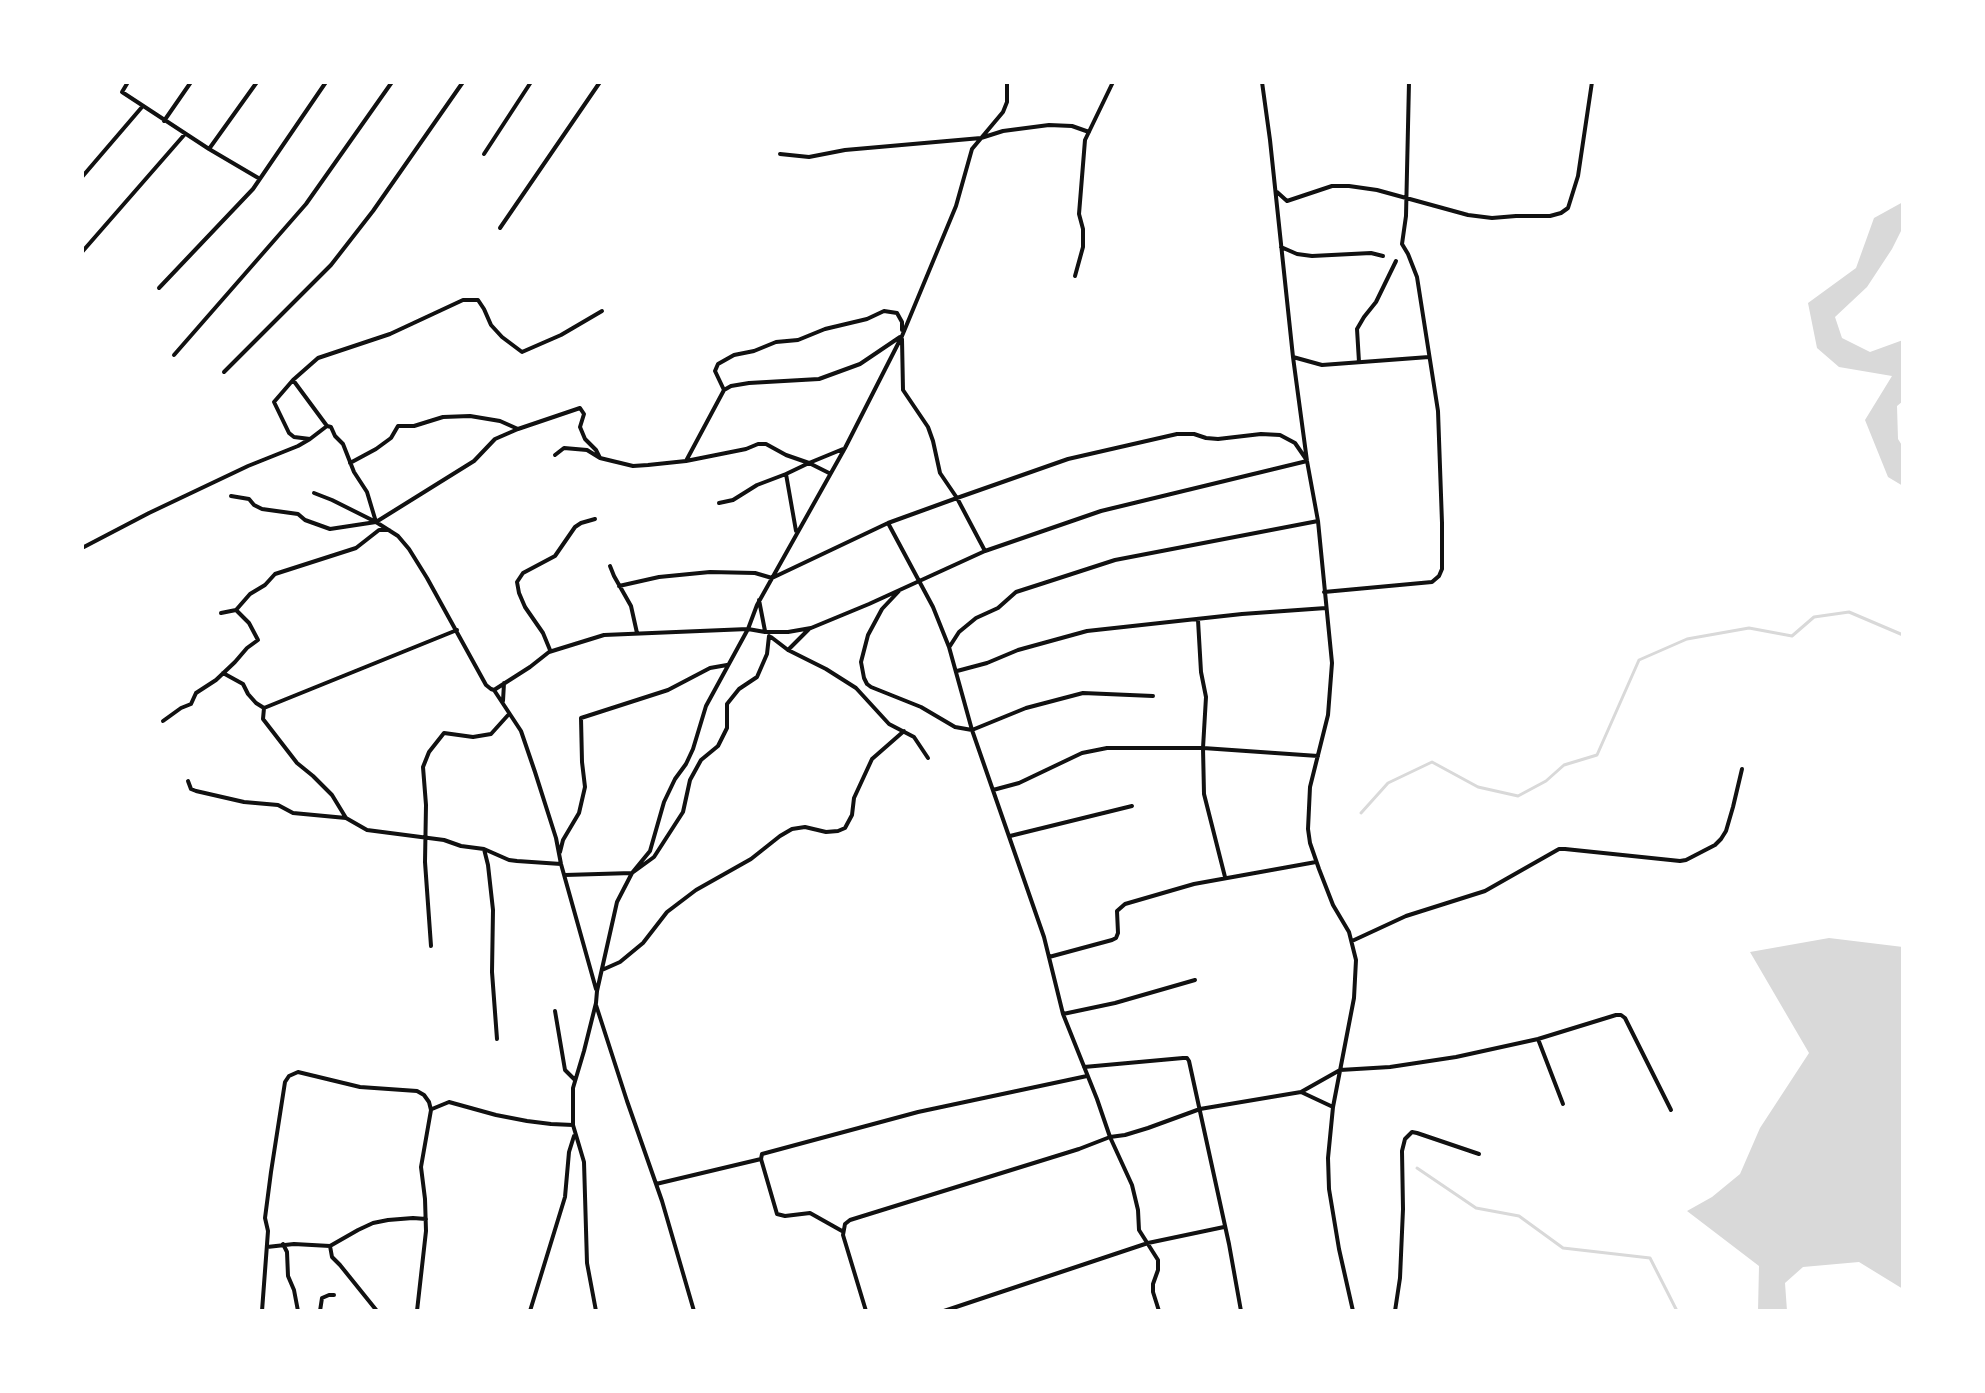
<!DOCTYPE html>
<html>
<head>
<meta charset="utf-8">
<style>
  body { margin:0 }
  #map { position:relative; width:1985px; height:1393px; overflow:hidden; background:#fff; font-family:Figtree,sans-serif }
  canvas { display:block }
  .frame { position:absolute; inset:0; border:84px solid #fff; pointer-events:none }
</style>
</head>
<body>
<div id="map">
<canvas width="1985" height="1393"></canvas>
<div class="frame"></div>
</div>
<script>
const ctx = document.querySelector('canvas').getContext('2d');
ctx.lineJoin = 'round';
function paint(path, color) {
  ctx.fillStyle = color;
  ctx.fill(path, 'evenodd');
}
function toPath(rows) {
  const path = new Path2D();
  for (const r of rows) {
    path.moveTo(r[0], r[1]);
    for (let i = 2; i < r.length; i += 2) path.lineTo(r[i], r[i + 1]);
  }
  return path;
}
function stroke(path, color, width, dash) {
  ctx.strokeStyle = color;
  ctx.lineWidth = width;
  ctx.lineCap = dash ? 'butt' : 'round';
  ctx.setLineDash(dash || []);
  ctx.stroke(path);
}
paint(toPath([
  [1903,202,1903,227,1892,249,1867,287,1835,317,1842,338,1870,352,1903,340,1903,401,1897,406,1898,439,1903,447,1903,486,1888,477,1865,420,1892,376,1839,367,1817,348,1808,303,1856,268,1874,218],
  [1829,938,1903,947,1903,1289,1859,1262,1803,1267,1785,1283,1787,1311,1758,1311,1759,1266,1687,1211,1712,1197,1740,1174,1760,1128,1809,1053,1750,952]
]), '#d9d9d9');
stroke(toPath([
  [1361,813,1388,783,1432,762,1478,787,1518,796,1546,781,1564,765,1597,755,1639,660,1687,639,1749,628,1792,636,1814,617,1849,612,1903,635],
  [1417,1168,1476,1208,1519,1216,1563,1248,1650,1258,1677,1311]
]), '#d9d9d9', 3);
stroke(toPath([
  [128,82,122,92,209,149,257,82],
  [1262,82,1270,140,1293,357,1307,461,1318,521,1332,663,1328,715,1310,787,1308,829,1310,843,1319,869,1333,905,1349,932,1356,960,1354,998,1333,1107,1328,1158,1329,1189,1339,1249,1353,1311],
  [164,121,191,82],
  [209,149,260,179],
  [484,154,531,82],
  [780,154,809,157,845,150,981,138,1003,131,1049,125,1072,126,1089,132],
  [82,177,142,107],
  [1277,192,1287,201,1332,186,1349,186,1377,190,1468,215,1492,218,1516,216,1550,216,1561,213,1568,208,1578,176,1592,82],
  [500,228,600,82],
  [1281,247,1297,254,1312,256,1371,253,1383,256],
  [82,252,185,134],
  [1075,276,1083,247,1083,229,1079,214,1085,140,1113,82],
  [159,288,253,189,326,82],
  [902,339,903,390,928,427,933,441,940,473,957,498,985,551],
  [174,355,306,204,392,82],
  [1293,357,1322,365,1429,357],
  [1359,362,1357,329,1364,317,1376,302,1396,261],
  [224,372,331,265,373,211,463,82],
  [293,380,318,358,390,334,463,300,478,300,484,309,491,325,502,337,522,352,561,335,602,311],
  [724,390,715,371,718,364,734,355,754,351,776,342,798,340,825,329,867,319,884,311,897,313,902,322,902,330],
  [327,426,293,380,274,402,289,433,294,437,310,439,327,426,331,427,335,436,343,444,354,472,367,492,376,522],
  [518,429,580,408,584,414,580,427,585,439,596,450,600,458,587,450,564,448,555,455],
  [600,458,633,466,648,465,686,461,746,449,758,444,766,444,786,455,809,463,843,449],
  [686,461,724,390,731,386,749,383,819,379,860,364,900,337],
  [314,493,332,500,376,522,398,536,409,549,427,578,486,685,491,689,494,690,530,667,549,652,604,635,748,629,765,632,788,632,811,628,869,604,985,551,1101,511,1307,461],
  [231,496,249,499,254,505,262,509,298,514,305,520,330,529,376,522,474,461,495,439,518,429,500,421,470,416,443,417,414,426,398,426,391,438,376,449,350,463],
  [719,503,733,500,757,485,786,474],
  [888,523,933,607,949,647,972,730,1044,937,1063,1014,1097,1099,1110,1137,1132,1185,1138,1210,1139,1230,1158,1260,1158,1270,1153,1284,1153,1292,1159,1311],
  [796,531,786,474,809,463,829,473],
  [82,548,149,513,248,466,298,446,310,439],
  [610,566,614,576,631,606,637,633],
  [619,586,659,577,710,572,755,573,772,578,888,523,957,498,1068,459,1177,434,1194,434,1206,438,1218,439,1261,434,1280,435,1295,443,1306,459],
  [899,591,882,609,868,635,861,662,864,678,867,684,871,687,921,707,955,727,972,730,1026,708,1083,693,1153,696],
  [1324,592,1432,582,1439,576,1442,569,1442,523,1438,411,1417,277,1408,254,1402,244,1406,216,1409,82],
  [759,600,765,631],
  [236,610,250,594,265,585,275,574,356,548,379,530,389,530],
  [1198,620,1201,672,1206,697,1203,748,1204,794,1225,877],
  [771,637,788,650,826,669,856,688,889,724,914,737,928,758],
  [950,646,959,632,976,618,998,608,1016,592,1044,583,1115,560,1318,521],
  [550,650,543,633,525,607,519,593,517,582,523,573,555,556,575,527,581,523,595,519],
  [788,650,809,629],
  [957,671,987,663,1018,650,1087,631,1242,614,1326,608],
  [223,673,243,684,248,694,256,703,264,708],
  [494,690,521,731,535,772,556,838,561,864,596,989],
  [503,701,504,683],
  [163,721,181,708,191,704,196,693,216,680,235,662,247,648,258,640,249,623,236,610,221,613],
  [188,781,191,789,196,791,244,802,278,805,293,813,346,818,367,830,444,840,461,846,484,849,509,860,517,861,561,864],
  [993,790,1019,783,1082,753,1107,748,1203,748,1318,756],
  [346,818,332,795,313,776,297,763,263,719,264,708,457,630],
  [1010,836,1132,806],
  [484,849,488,865,493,910,492,972,497,1039],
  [560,852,563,840,579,813,585,787,582,762,581,718,668,690,710,668,727,665],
  [565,875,632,873,654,857,683,812,690,780,701,760,718,746,727,728,727,704,739,689,757,677,767,654,769,636],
  [1352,941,1406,916,1485,891,1559,849,1565,849,1680,861,1686,860,1715,845,1721,839,1726,831,1733,807,1742,769],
  [431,946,425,862,426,805,423,767,429,752,444,733,473,737,491,734,509,714],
  [1049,957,1112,940,1116,938,1118,933,1117,911,1125,904,1194,884,1316,862],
  [602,970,620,962,643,943,667,912,696,890,751,859,780,836,792,829,805,827,826,832,838,831,845,828,852,815,854,798,872,759,904,731],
  [596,1005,627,1101,662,1201,694,1311],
  [555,1011,565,1070,575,1080],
  [1063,1014,1115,1003,1195,980],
  [1538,1039,1563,1104],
  [1084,1067,1183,1058,1187,1058,1189,1061,1229,1244,1241,1311],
  [1301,1092,1340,1070,1390,1067,1456,1057,1538,1039,1616,1015,1621,1015,1625,1018,1671,1110],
  [432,1109,449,1102,496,1115,527,1121,551,1124,573,1125],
  [656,1184,761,1159],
  [842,1231,810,1213,785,1216,777,1214,761,1159,762,1154,918,1112,1087,1076],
  [283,1244,287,1252,288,1276,294,1290,298,1311],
  [267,1247,294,1244,330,1246],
  [262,1311,268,1231,265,1218,271,1172,285,1082,289,1076,298,1072,360,1087,417,1091,424,1095,429,1102,431,1110,421,1167,425,1199,426,1231,417,1311],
  [320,1311,322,1298,329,1295,334,1295],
  [377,1311,340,1265,332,1257,330,1246,358,1230,373,1223,388,1220,413,1218,426,1219],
  [530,1311,565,1197,569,1152,574,1136],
  [596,1311,587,1263,584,1162,573,1125,573,1088,584,1051,596,1003,597,991,617,902,632,873,650,851,664,802,675,779,686,764,693,749,706,706,748,629,757,605,845,448,902,336,956,206,972,149,1003,112,1007,102,1007,82],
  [866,1311,843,1235,845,1224,850,1220,1079,1149,1110,1137,1125,1135,1148,1128,1200,1109,1301,1092,1333,1107],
  [944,1311,1148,1243,1224,1227],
  [1395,1311,1400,1278,1403,1209,1402,1151,1405,1139,1412,1132,1417,1133,1479,1154]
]), '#111', 4);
</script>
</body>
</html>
